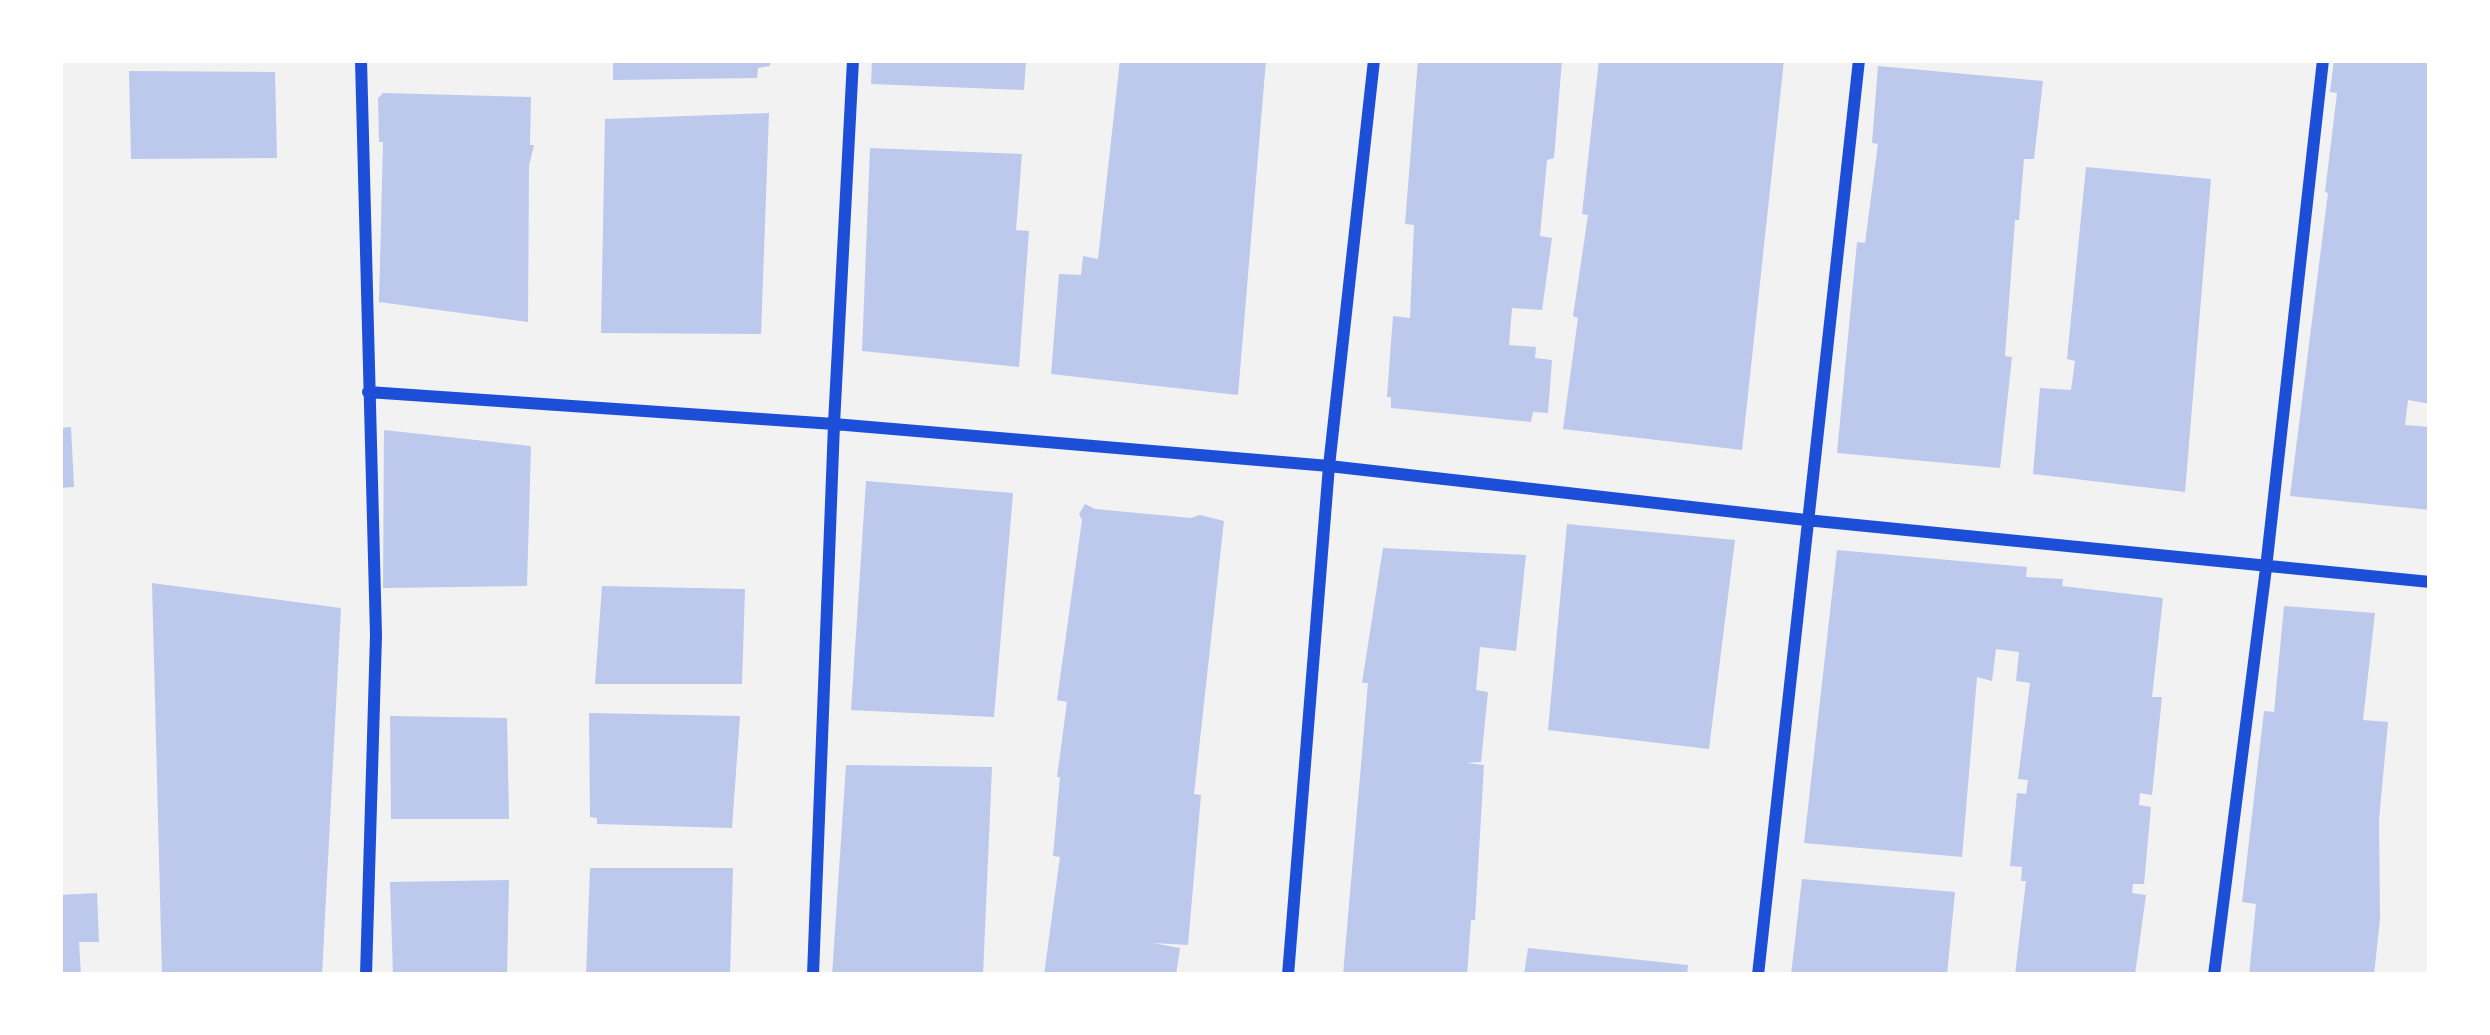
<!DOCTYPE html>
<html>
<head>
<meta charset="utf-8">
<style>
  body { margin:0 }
  #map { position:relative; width:2490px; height:1035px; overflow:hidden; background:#f2f2f2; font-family:Inter,sans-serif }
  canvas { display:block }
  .frame { position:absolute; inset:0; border:63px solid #fff; pointer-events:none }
</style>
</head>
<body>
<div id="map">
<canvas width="2490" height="1035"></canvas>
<div class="frame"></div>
</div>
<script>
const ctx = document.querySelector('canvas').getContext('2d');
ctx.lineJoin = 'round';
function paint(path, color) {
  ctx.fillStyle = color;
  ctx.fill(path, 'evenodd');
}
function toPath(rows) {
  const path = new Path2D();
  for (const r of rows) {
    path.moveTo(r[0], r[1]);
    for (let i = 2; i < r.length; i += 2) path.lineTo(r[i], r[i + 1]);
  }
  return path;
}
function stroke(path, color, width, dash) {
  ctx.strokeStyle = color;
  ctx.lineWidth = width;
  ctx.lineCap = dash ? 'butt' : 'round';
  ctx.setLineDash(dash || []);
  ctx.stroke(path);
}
paint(toPath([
  [613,60,770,60,770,66,758,68,757,78,613,80],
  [872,60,1026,60,1024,90,871,84],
  [1120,60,1266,60,1238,395,1051,374,1059,274,1081,275,1083,256,1098,259],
  [1418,60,1562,60,1554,158,1547,160,1540,236,1552,238,1542,310,1512,308,1509,345,1536,347,1535,358,1552,360,1548,413,1533,412,1531,422,1391,408,1391,397,1387,397,1393,316,1410,318,1414,225,1405,224],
  [1599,60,1784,60,1742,450,1563,429,1578,318,1573,316,1588,215,1582,214],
  [2334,60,2430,60,2430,404,2408,400,2405,425,2430,427,2430,510,2290,496,2328,193,2325,192,2337,93,2330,92],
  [1878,66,2043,81,2034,159,2024,159,2019,220,2015,220,2005,356,2012,357,2000,468,1837,453,1857,242,1865,243,1878,144,1872,143],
  [129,71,275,72,277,158,131,159],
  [383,93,531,97,530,145,534,145,529,166,528,322,379,302,383,142,379,142,378,98],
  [769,113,761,334,601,333,605,119],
  [870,148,1022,154,1016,230,1029,231,1019,367,862,351],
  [2086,167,2211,179,2185,492,2033,474,2040,388,2071,390,2075,361,2067,359],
  [71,427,74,487,60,488,60,428],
  [384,430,531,446,527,586,383,588],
  [866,481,1013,493,994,717,851,710],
  [1085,504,1095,509,1191,518,1200,515,1224,521,1194,794,1201,795,1188,945,1153,943,1180,948,1176,975,1044,975,1060,857,1053,856,1060,777,1057,777,1067,702,1057,700,1082,520,1079,514],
  [1567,524,1735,540,1709,749,1548,730],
  [1383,548,1526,555,1516,651,1480,647,1476,690,1488,692,1481,762,1466,763,1484,765,1475,920,1471,920,1467,975,1343,975,1368,683,1362,683],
  [1837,550,2027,567,2026,577,2063,579,2062,586,2163,598,2152,697,2162,697,2152,795,2140,793,2139,805,2151,807,2144,884,2133,884,2132,893,2146,895,2135,975,2015,975,2026,881,2021,881,2022,867,2010,866,2017,793,2026,794,2028,780,2018,779,2030,683,2016,681,2019,652,1996,649,1992,681,1977,677,1962,857,1804,843],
  [152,583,341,608,322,975,162,975],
  [602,586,745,589,742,684,595,684],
  [2284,606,2375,613,2363,720,2388,722,2379,820,2380,919,2374,975,2249,975,2256,904,2242,902,2264,711,2274,712],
  [589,713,740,716,732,828,597,824,597,818,590,817],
  [390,716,507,718,509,819,391,819],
  [846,765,992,767,983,975,832,975],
  [590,868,733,868,730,975,586,975],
  [1802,879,1955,892,1947,975,1791,975],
  [509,880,507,975,393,975,390,882],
  [97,893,99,942,79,942,81,975,60,975,60,895],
  [1528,948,1688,965,1687,975,1524,975]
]), '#bdc9ec');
stroke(toPath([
  [361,60,376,635,366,975],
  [368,392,834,424,1329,466,1806,520,2430,582],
  [813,975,834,424,853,60],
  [1288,975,1329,466,1374,60],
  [1758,975,1859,60],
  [2214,975,2266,568,2323,60]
]), '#1d4ed8', 12);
</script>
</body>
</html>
